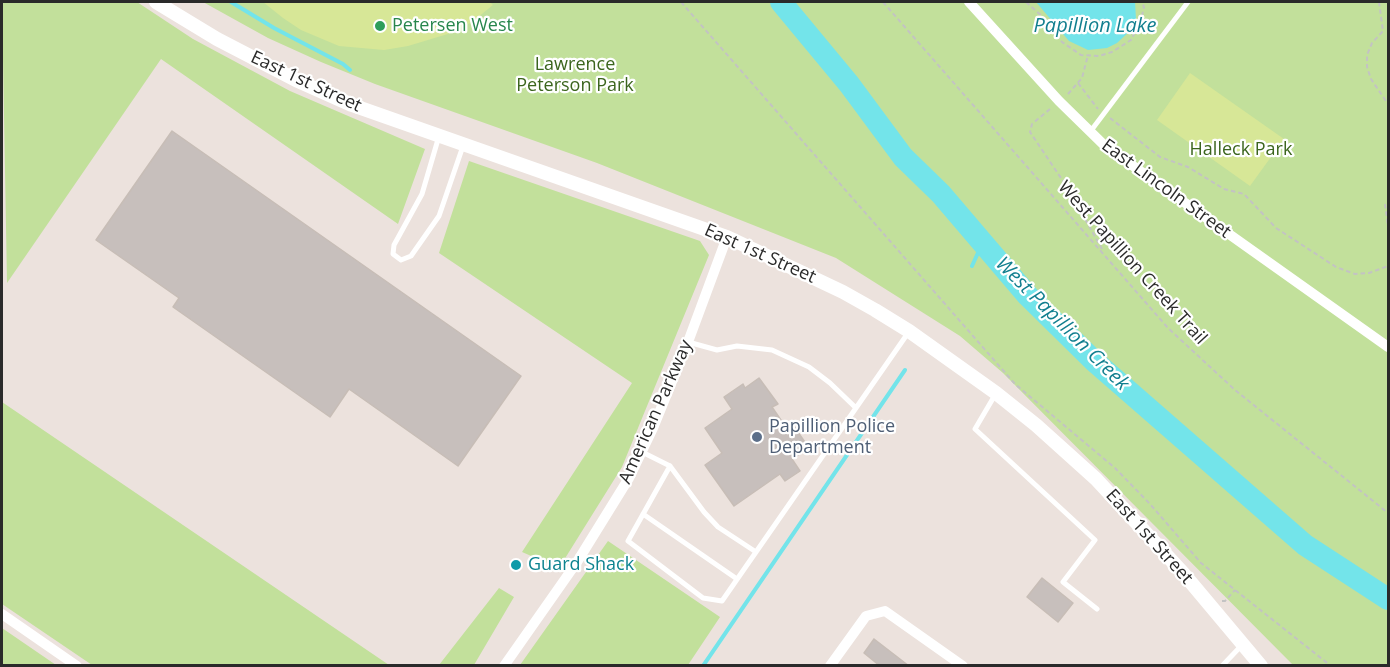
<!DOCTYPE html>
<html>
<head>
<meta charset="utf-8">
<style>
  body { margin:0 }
  #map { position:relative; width:1390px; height:667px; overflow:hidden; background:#ece2dd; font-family:"Open Sans",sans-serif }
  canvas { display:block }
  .frame { position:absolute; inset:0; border:3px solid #2a2a2a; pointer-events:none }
</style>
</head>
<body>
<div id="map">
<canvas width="1390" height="667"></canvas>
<div class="frame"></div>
</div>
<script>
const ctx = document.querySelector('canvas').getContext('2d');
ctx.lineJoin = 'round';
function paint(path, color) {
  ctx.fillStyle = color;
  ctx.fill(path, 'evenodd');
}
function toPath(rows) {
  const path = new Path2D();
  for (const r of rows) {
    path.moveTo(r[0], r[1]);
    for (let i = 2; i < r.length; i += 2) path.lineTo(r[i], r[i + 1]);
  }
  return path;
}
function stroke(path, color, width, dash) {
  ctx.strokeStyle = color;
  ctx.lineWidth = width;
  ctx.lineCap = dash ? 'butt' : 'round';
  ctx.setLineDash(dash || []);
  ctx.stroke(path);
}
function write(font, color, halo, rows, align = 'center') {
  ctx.font = font + ' "Open Sans",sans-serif';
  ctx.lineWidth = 4.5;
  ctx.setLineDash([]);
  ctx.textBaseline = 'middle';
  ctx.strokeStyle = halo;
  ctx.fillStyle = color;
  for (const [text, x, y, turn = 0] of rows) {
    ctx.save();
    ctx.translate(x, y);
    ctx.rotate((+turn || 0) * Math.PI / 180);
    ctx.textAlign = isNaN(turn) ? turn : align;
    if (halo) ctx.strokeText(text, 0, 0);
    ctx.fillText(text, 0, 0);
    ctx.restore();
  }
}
paint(toPath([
  [2,2,137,2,193,39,290,91,425,149,398,224,161,59,7,283],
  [203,2,1388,2,1388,665,1293,665,1003,373,960,336,836,258,597,163,375,84,321,62,268,38],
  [469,161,700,241,709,255,622,467,559,568,522,552,632,383,439,253],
  [2,402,389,665,92,665,2,604],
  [608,541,720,617,688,665,520,665],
  [499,588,514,597,474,665,439,665],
  [2,628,56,665,2,665]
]), '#c2e09b');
paint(toPath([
  [263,2,490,2,493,5,472,22,451,33,408,46,384,50,339,46,301,30,283,18],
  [1190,73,1284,139,1250,186,1157,120]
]), '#d7e797');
paint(toPath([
  [1036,2,1135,2,1136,19,1132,29,1117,43,1107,48,1088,50,1069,41]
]), '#73e4ea');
stroke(toPath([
  [231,2,274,28,343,64,350,70],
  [972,266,982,244],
  [703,666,905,370]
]), '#73e4ea', 4);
stroke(toPath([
  [781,2,849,84,903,157,941,194,1028,296,1094,361,1305,545,1388,599]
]), '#73e4ea', 22);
const building = toPath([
  [172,131,521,376,458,466,349,389,330,417,173,307,179,298,96,240,172,131],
  [759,378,778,404,772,407,787,429,793,425,809,448,792,459,800,471,785,481,780,474,734,506,705,465,722,453,705,428,732,409,724,397,743,384,745,388,759,378],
  [1042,578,1073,603,1058,622,1027,597,1042,578],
  [874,639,909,666,880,666,864,653,874,639]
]);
paint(building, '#c7bfbc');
stroke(building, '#c7bdb6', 1.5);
stroke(toPath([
  [681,2,1015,384,1115,468,1150,504,1201,563,1331,666],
  [883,2,1168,328,1235,390,1388,513],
  [1026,2,1043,17,1062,42,1081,55,1099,56,1112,52,1131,40,1141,20,1144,7,1142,2],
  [1379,2,1383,31,1372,43,1367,55,1367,67,1371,79,1388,104],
  [1078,83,1098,109],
  [1068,94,1082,78,1088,55],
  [1050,109,1032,124,1030,132,1067,187,1102,249],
  [1110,118,1160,157,1188,167,1224,189,1244,194,1276,228,1336,267,1355,274,1369,273,1388,266],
  [1385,204,1388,226],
  [1222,601,1225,601,1235,590]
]), '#c3c3c3', 2, [4.5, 3]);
stroke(toPath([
  [1090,132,1188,2],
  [439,136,422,194,394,245,393,254,401,260,411,256,439,216,463,146],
  [688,342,717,350,737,346,772,350,809,367,830,383,856,408],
  [995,395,975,429,1095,540,1063,582,1097,609],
  [642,452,670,466,628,541,703,598,722,601,908,333],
  [670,466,704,512,718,527,756,552],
  [643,514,737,579],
  [1222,666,1242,645]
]), '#fff', 5);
stroke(toPath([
  [969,2,1059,101,1105,146,1388,347],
  [2,614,77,666],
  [504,666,577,562,629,478,653,428,688,342,727,237],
  [830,666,866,616,885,611,963,666]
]), '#fff', 10);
stroke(toPath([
  [156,2,217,39,296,80,352,105,727,237,843,292,875,310,909,331,996,393,1036,425,1096,479,1183,573,1261,666]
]), '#fff', 14);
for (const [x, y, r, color] of [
  [380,26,6,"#2e9e5b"],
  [757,437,6,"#5c6f8a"],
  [516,565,6,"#0f9aa8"]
]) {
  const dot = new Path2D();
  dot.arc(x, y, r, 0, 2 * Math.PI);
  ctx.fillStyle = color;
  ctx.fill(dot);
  stroke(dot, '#fff', 2);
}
write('18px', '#27864d', '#fff', [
  ["Petersen West",392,26]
], 'left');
write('18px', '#3b651d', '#fff', [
  ["Lawrence",575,65],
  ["Peterson Park",575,86],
  ["Halleck Park",1241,150]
]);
write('18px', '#2a2a2a', '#fff', [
  ["East 1st Street",306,82,25],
  ["East Lincoln Street",1166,189,36],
  ["East 1st Street",760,254,24],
  ["West Papillion Creek Trail",1132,263,48],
  ["American Parkway",656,412,-66],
  ["East 1st Street",1149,537,48]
]);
write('18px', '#4e5e75', '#fff', [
  ["Papillion Police",769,427],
  ["Department",769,448]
], 'left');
write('18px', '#0d838f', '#fff', [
  ["Guard Shack",528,565]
], 'left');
write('italic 20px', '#127f8f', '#fff', [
  ["Papillion Lake",1095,26],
  ["West Papillion Creek",1062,324,45]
]);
</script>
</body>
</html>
